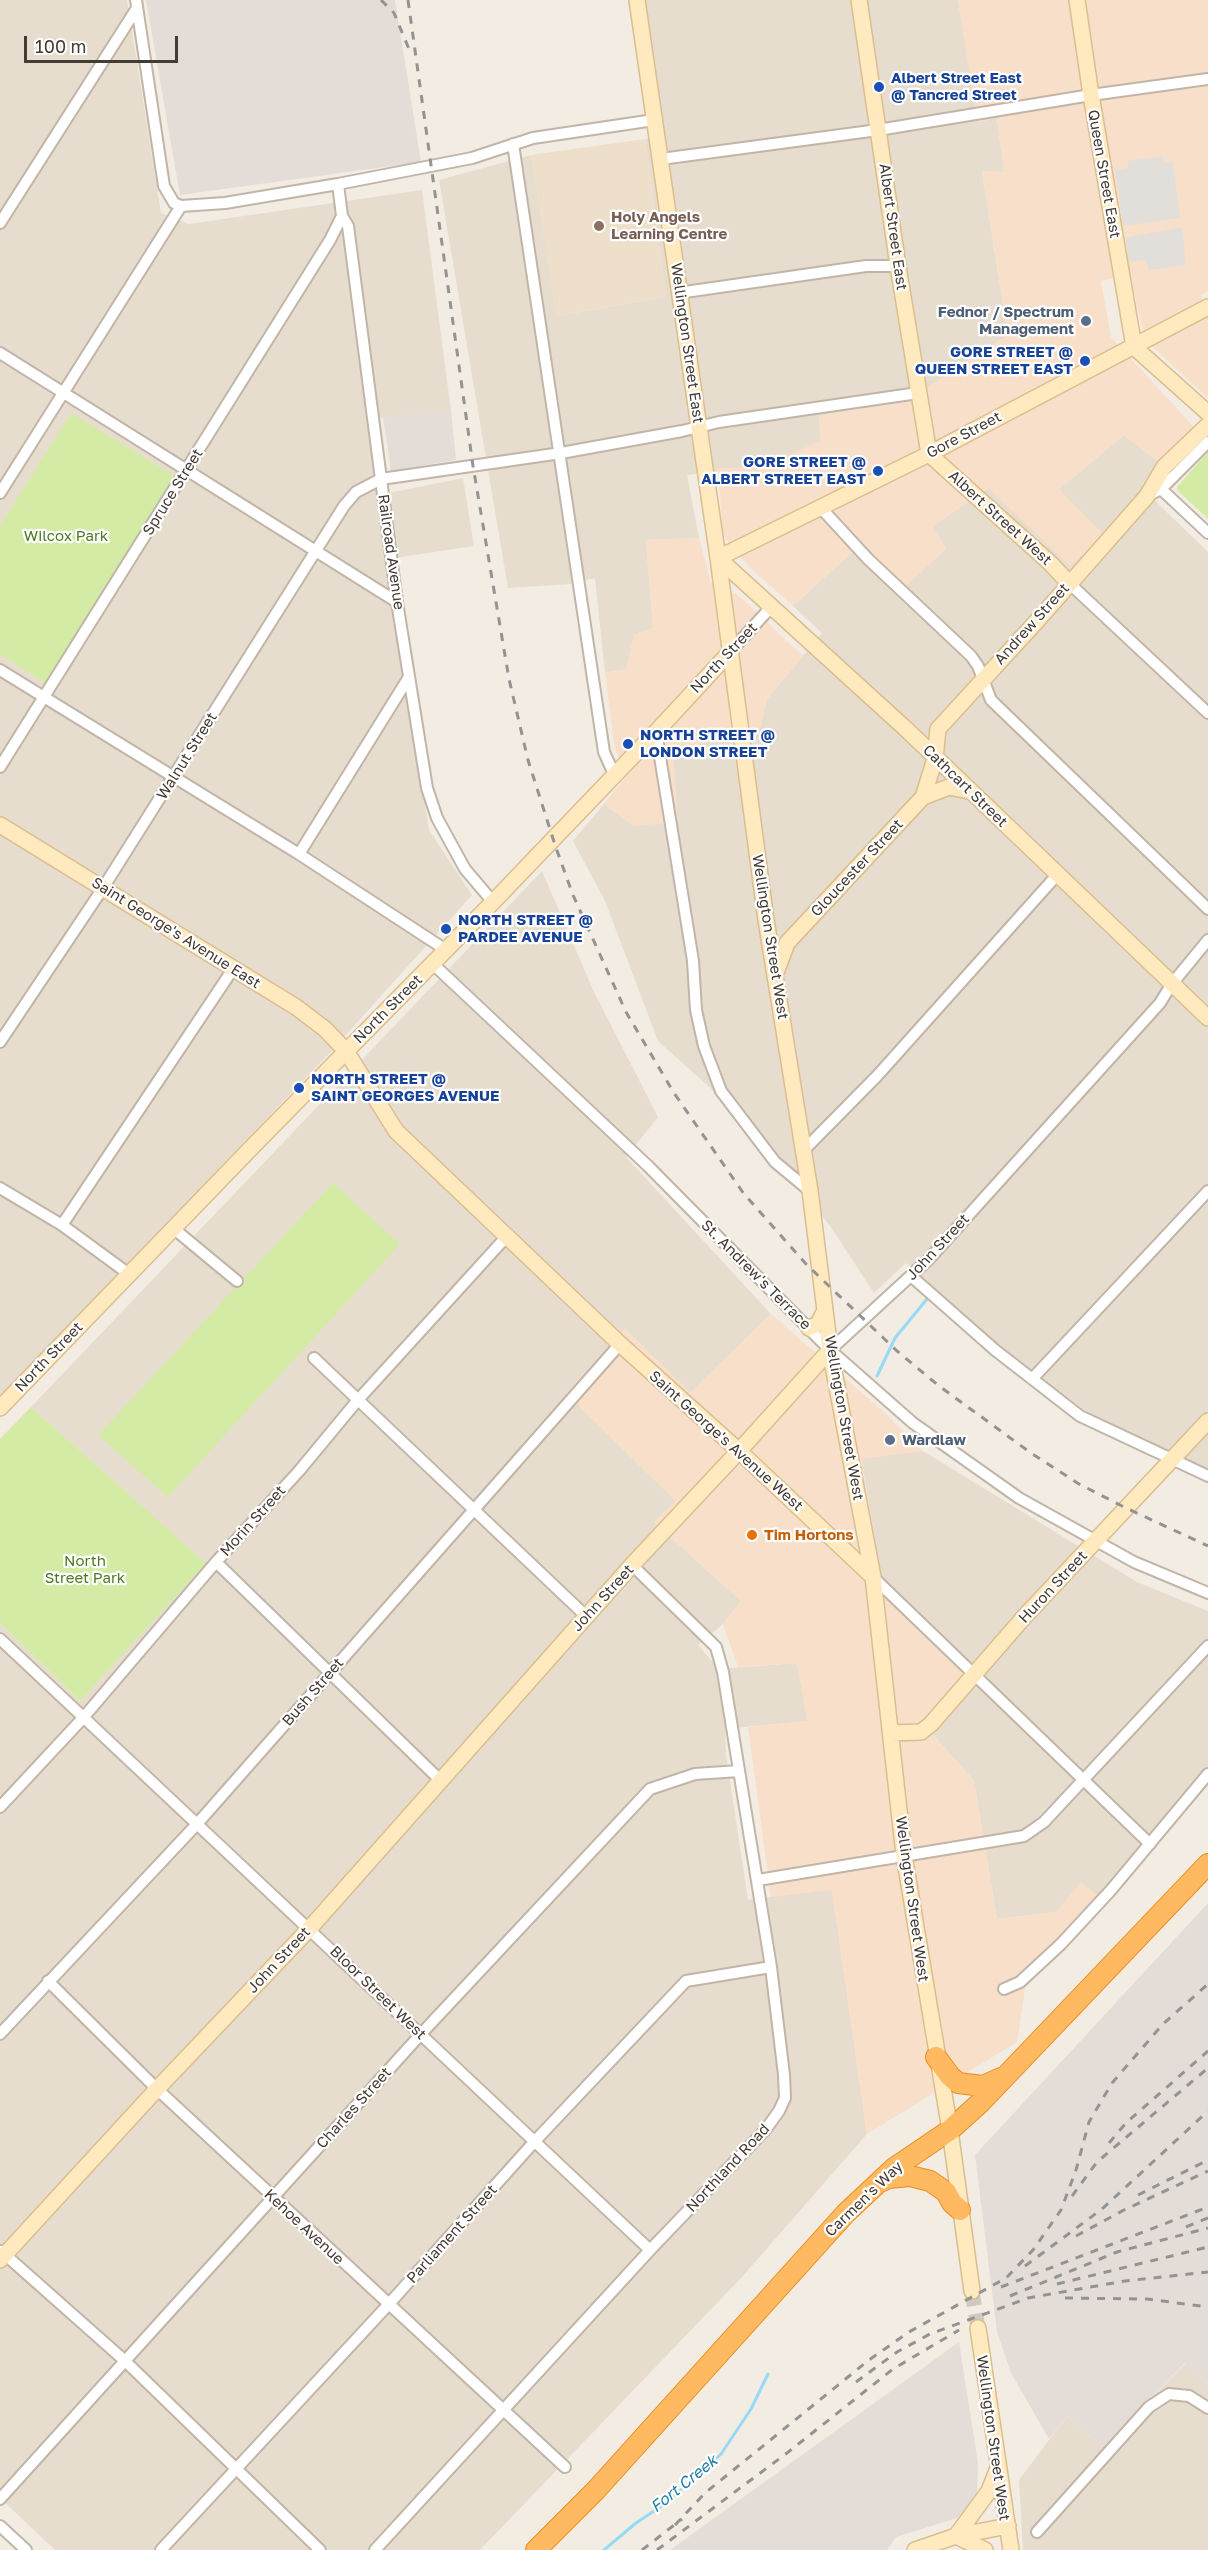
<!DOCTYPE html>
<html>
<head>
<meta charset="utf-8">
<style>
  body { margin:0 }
  #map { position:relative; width:1208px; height:2550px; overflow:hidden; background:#f3ece2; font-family:"Golos Text",sans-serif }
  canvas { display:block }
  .scale { position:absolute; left:24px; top:36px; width:154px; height:27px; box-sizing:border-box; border:3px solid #443b32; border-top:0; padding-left:8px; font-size:18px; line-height:21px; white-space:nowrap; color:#443b32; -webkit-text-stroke:4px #fff; paint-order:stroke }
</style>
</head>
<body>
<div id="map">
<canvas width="1208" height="2550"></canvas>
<div class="scale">100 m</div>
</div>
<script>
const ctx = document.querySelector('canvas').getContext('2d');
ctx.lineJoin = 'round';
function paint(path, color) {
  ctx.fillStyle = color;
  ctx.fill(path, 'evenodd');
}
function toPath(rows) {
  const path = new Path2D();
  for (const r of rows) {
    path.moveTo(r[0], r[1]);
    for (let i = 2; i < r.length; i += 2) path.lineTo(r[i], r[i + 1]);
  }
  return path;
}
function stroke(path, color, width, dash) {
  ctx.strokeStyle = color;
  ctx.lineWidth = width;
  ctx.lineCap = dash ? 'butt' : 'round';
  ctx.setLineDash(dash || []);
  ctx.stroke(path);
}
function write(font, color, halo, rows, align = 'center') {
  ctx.font = font + ' "Golos Text",sans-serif';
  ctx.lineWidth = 4.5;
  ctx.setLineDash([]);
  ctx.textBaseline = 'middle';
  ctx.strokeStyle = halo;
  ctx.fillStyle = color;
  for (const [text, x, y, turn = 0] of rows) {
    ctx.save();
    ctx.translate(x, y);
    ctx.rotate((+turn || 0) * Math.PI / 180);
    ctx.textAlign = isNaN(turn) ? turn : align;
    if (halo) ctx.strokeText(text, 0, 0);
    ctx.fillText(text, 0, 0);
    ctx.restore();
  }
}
paint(toPath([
  [0,0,127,0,161,213,189,224,422,190,451,411,366,419,379,495,463,478,474,546,387,559,429,830,472,895,326,1057,0,1396],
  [643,0,958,0,979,122,997,117,1004,172,982,172,1008,335,924,390,888,403,819,416,821,441,768,465,687,475,699,538,646,540,653,628,634,635,627,669,605,673,595,578,571,584,508,588,439,180,531,155,557,316,666,297,645,139,661,135],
  [1124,435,1165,467,1145,491,1208,552,1208,1471,1104,1424,1000,1348,906,1263,874,1293,830,1226,756,1129,658,1041,605,901,573,841,604,804,634,826,673,749,759,732,767,699,822,633,793,606,852,552,933,526,988,488,1058,490],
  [542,871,593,990,658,1117,626,1157,771,1314,690,1393,625,1329,566,1393,676,1501,654,1522,741,1601,723,1624,698,1645,719,1669,797,1663,808,1721,725,1729,726,1754,748,1900,832,1889,867,2134,742,2277,480,2550,55,2550,0,2498,0,1623,80,1701,205,1563,31,1407],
  [923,1451,1137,1582,1208,1611,1208,1776,1101,1898,1056,1912,997,1919,974,1781,924,1725,967,1676,884,1596,861,1458],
  [1186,2363,1208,2384,1208,2550,1023,2550,1019,2480,1067,2416,1103,2447]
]), '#e7ddcf');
paint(toPath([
  [958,0,1208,0,1208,291,1201,295,1206,315,1208,315,1208,398,1145,340,1130,275,1101,281,1111,337,1194,427,1165,467,1124,435,1059,489,1104,535,1070,566,988,488,933,526,946,549,899,593,852,552,793,606,747,565,723,535,718,469,768,465,820,441,819,416,888,403,924,390,1008,335,982,171,1004,172,997,118,979,122,974,101],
  [699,538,711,583,739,596,803,656,767,699,759,733,673,749,678,822,634,826,604,804,626,777,614,744,605,673,626,669,634,635,653,628,646,540],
  [771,1314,885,1413,923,1451,861,1459,884,1596,968,1676,924,1726,974,1781,997,1919,1056,1912,1081,1882,1101,1898,1027,1976,1017,2042,867,2134,832,1890,771,1897,748,1727,807,1721,797,1663,738,1667,723,1624,741,1601,654,1522,676,1501,566,1393,625,1329,690,1393]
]), '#f8dfca');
paint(toPath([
  [146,0,395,0,421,162,180,195],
  [451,411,456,460,391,471,383,417],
  [1208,1903,1208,2384,1185,2363,1103,2447,1067,2416,1049,2439,1011,2373,997,2332,975,2155],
  [959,2342,978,2463,977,2501,957,2518,896,2537,887,2550,670,2550]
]), '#e4ddd7');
paint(toPath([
  [645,139,666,297,556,316,531,155]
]), '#eddfca');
paint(toPath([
  [71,413,176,477,45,683,0,654,0,526],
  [1208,452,1208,519,1178,491,1177,487],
  [333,1183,400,1244,168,1497,98,1435],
  [31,1407,206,1563,80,1701,0,1623,0,1439]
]), '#d4eba6');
paint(toPath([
  [1163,156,1164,163,1173,162,1180,218,1123,226,1115,170,1128,168,1128,161],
  [1182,227,1186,265,1149,270,1145,260,1129,262,1125,238]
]), '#e2dfdb');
stroke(toPath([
  [877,1376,895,1338,927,1299],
  [604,2550,636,2523,666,2503,721,2454,751,2409,768,2374]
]), '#97daf6', 3);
stroke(toPath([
  [972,2291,978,2328]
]), '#d0c9bf', 15, [15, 8]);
const street = toPath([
  [136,0,164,186,174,203,181,206],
  [513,144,604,752,614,774],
  [661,159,878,130,1091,95,1208,79],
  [338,184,342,216,348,226,397,602,427,788,437,818,465,869,493,902],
  [181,206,225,203,338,184,472,158,533,138,654,120],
  [0,223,137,8],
  [678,293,866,266,898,266],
  [0,353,397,602],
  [1161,489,1208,533],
  [0,493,181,206],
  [1147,496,1161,489,1208,442],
  [821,508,868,559,971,656,978,666,991,700,1208,909],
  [1069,583,1208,713],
  [731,651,772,606],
  [0,670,299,854,446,950],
  [656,732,693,961,696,1010,704,1046,721,1091,775,1162,810,1191],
  [0,767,330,240,342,216],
  [299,854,409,677],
  [433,964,648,1166,830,1350,913,1423,1019,1498,1134,1562,1208,1593],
  [0,1042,103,888,344,506,356,492,381,479,561,453,682,431,719,422,918,393],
  [803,1151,877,1076,1057,875],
  [0,1188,62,1225,129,1274],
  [62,1225,233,969],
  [173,1228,237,1281],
  [911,1276,995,1350,1080,1416,1208,1476],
  [830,1350,929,1259,1160,1003,1171,985,1208,940],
  [314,1358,587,1617],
  [1032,1379,1208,1191],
  [216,1562,440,1780],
  [873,1577,1150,1844],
  [0,1639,650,2250],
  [0,1807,83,1718,216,1562,299,1471,357,1401,507,1236],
  [758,1880,1024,1836,1044,1822,1208,1646],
  [48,1981,157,2089,565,2467],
  [1004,1989,1020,1982,1061,1944,1111,1890,1208,1774],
  [0,2034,197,1824,620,1344],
  [1,2251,124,2360,320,2550],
  [0,2499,421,2034,650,1789,695,1774,739,1771],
  [0,2526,26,2550],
  [1037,2532,1149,2407,1169,2394,1189,2396,1208,2408],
  [161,2550,388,2305,535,2141,686,1981,771,1967],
  [375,2550,650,2250,766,2129,779,2111,785,2098,784,2075,771,1967,723,1672,716,1647,632,1565]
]);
const secondary = toPath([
  [637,0,718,558,766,920,810,1191,830,1350,873,1577,904,1855,950,2130,972,2291],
  [859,0,898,266,929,454,1049,562,1069,583],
  [1077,0,1091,95,1134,347],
  [1134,347,1208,413],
  [718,558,907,730,1208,1018],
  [718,558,929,454,1208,307],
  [923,797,949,787,969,791],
  [0,825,296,1007,325,1029,346,1051,396,1131,620,1344,739,1451,873,1577],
  [777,970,787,943,923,797,935,759,938,729,1037,621,1147,496,1164,467,1208,425],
  [809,1328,818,1324,825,1310],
  [0,1408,255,1144,493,902,656,732,731,651],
  [891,1733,921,1732,931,1724,1025,1616,1208,1421],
  [0,2260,157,2089,310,1928,632,1565,739,1451,830,1350],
  [978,2328,1011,2550],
  [956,2536,989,2491,998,2468],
  [956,2536,985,2550],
  [915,2550,956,2536,1008,2526]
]);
const highway = toPath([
  [936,2057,950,2076,958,2083,983,2086,1001,2078],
  [880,2182,889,2178,910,2176,930,2181,946,2192,952,2203,960,2210],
  [536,2550,596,2490,846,2213,894,2168,950,2130,981,2102,1208,1864]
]);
stroke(street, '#c1b5a7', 14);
stroke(secondary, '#dabe8f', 18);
stroke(highway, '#eb8c23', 22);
stroke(street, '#fff', 10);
stroke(secondary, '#ffe9bf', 15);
stroke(highway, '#ffb960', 20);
stroke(toPath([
  [381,0,394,13,409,49],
  [408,0,473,466,509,679,528,760,556,848,573,895,626,1012,674,1093,744,1194,807,1265,897,1351,939,1386,1031,1453,1079,1484,1126,1508,1208,1546],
  [1109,2143,1126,2123,1208,2051],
  [1138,2195,1208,2160],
  [1072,2196,1097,2162,1208,2068],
  [1186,2227,1208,2218],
  [1076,2236,1124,2210,1208,2171],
  [1025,2266,1102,2209,1208,2111],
  [1057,2284,1208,2247],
  [1001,2287,1208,2207],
  [1010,2296,1117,2252,1208,2228],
  [1065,2298,1147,2299,1208,2307],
  [856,2382,897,2352,930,2334,1028,2298,1125,2281,1208,2272],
  [675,2525,705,2493,869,2360,909,2332,1006,2278,1033,2250,1061,2210,1076,2170,1089,2122,1112,2083,1163,2024,1208,1984],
  [642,2550,682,2519],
  [657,2550,787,2453,893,2369,959,2330]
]), '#939393', 3, [8, 8]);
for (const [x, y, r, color] of [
  [879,87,6,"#1a4fb4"],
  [599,226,6,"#8d6e63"],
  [1086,321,6,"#5c6f8a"],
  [1085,361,6,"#1a4fb4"],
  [878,471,6,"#1a4fb4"],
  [628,744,6,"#1a4fb4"],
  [446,929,6,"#1a4fb4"],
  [299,1088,6,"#1a4fb4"],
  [890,1440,6,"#5c6f8a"],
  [752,1535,6,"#e8710a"]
]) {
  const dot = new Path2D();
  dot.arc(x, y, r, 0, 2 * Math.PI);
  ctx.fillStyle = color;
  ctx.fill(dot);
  stroke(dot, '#fff', 2);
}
write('bold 15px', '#164399', '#fff', [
  ["Albert Street East",891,78],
  ["@ Tancred Street",891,95],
  ["GORE STREET @",1073,352,"right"],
  ["QUEEN STREET EAST",1073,369,"right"],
  ["GORE STREET @",866,462,"right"],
  ["ALBERT STREET EAST",866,479,"right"],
  ["NORTH STREET @",640,735],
  ["LONDON STREET",640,752],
  ["NORTH STREET @",458,920],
  ["PARDEE AVENUE",458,937],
  ["NORTH STREET @",311,1079],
  ["SAINT GEORGES AVENUE",311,1096]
], 'left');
write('15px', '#443b32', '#fff', [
  ["Queen Street East",1104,174,80],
  ["Albert Street East",893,227,82],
  ["Wellington Street East",687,343,82],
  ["Gore Street",964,435,-28],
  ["Spruce Street",173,492,-58],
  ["Albert Street West",1000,518,42],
  ["Railroad Avenue",391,552,82],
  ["Andrew Street",1032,624,-48],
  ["North Street",724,658,-47],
  ["Walnut Street",187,756,-58],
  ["Cathcart Street",965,786,44],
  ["Gloucester Street",857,868,-47],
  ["Saint George's Avenue East",176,933,32],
  ["Wellington Street West",770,937,81],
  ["North Street",388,1009,-45],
  ["John Street",938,1247,-47],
  ["St. Andrew's Terrace",756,1275,45],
  ["North Street",49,1357,-46],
  ["Wellington Street West",844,1418,80],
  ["Saint George's Avenue West",726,1441,42],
  ["Morin Street",253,1521,-48],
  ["Huron Street",1053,1587,-47],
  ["John Street",603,1598,-48],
  ["Bush Street",313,1692,-49],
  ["Wellington Street West",912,1899,82],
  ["John Street",279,1960,-47],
  ["Bloor Street West",378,1993,44],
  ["Charles Street",354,2108,-48],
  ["Northland Road",728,2168,-47],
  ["Carmen's Way",864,2199,-44],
  ["Kehoe Avenue",304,2227,43],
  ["Parliament Street",452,2234,-48],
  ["Wellington Street West",993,2438,82]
]);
write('bold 15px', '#785e54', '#fff', [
  ["Holy Angels",611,217],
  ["Learning Centre",611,234]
], 'left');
write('bold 15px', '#4e5e75', '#fff', [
  ["Fednor / Spectrum",1074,312],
  ["Management",1074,329],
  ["Wardlaw",902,1440,"left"]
], 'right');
write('15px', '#4d7a21', '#fff', [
  ["Wilcox Park",66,536],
  ["North",85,1561],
  ["Street Park",85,1578]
]);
write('bold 15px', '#c56008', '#fff', [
  ["Tim Hortons",764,1535]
], 'left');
write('italic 16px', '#217ea8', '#fff', [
  ["Fort Creek",684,2484,-39]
]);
</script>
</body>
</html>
